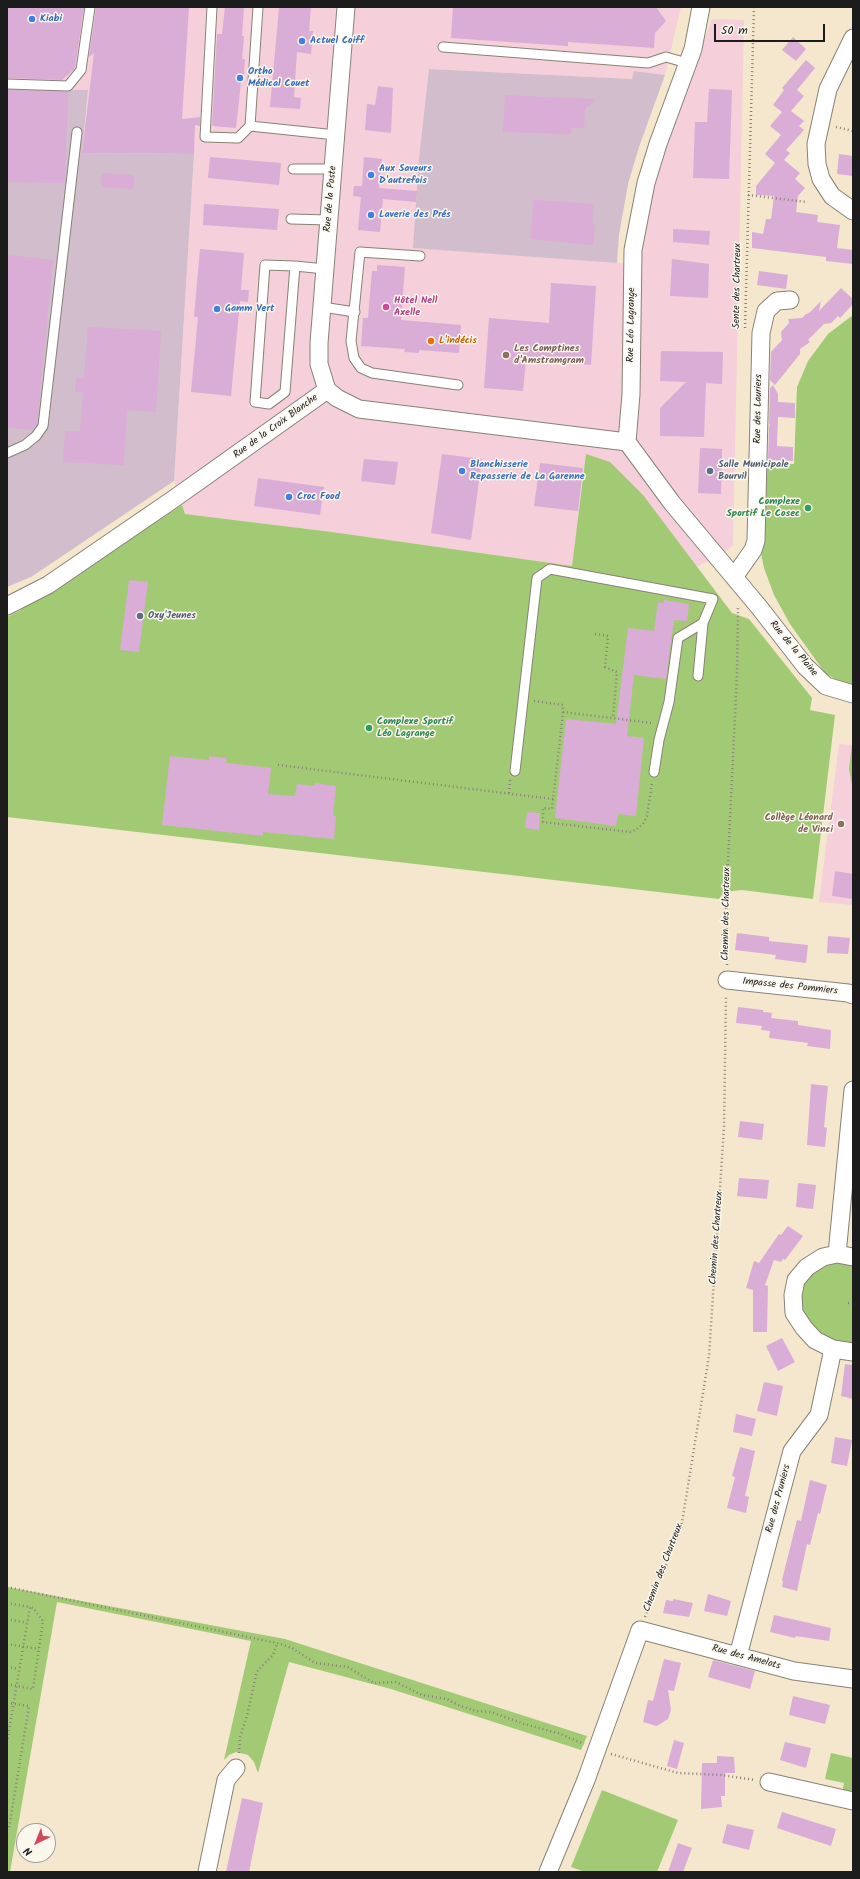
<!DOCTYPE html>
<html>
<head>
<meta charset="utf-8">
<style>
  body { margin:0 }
  #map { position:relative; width:860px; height:1879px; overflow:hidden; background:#f4e7ce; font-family:Kalam,sans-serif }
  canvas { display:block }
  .frame { position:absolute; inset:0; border:8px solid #1c1c1c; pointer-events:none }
  .north { position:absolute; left:16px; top:1823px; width:40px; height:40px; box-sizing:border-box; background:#fbf7ec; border:1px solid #a29f99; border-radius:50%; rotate:223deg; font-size:11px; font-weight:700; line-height:16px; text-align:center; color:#1c1c1c }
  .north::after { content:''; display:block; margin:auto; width:14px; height:18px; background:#d1495b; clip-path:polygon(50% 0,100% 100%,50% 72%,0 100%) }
  .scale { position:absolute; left:714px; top:24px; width:111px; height:18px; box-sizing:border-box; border:2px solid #1c1c1c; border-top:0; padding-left:5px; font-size:12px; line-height:14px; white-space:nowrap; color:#1c1c1c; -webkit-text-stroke:3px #fbf7ec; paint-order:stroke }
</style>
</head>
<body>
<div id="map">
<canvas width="860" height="1879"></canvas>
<div class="frame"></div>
<div class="north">N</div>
<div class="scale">50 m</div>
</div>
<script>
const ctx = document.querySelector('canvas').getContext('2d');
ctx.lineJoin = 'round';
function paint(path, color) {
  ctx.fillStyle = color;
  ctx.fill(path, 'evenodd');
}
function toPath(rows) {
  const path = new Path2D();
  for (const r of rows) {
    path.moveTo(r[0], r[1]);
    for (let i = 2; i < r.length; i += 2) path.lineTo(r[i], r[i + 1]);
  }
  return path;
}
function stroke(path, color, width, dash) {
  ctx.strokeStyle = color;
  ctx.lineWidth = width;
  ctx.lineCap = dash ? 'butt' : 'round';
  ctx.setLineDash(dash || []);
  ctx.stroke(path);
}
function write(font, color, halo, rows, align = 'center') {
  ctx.font = font + ' Kalam,sans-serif';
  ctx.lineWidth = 3;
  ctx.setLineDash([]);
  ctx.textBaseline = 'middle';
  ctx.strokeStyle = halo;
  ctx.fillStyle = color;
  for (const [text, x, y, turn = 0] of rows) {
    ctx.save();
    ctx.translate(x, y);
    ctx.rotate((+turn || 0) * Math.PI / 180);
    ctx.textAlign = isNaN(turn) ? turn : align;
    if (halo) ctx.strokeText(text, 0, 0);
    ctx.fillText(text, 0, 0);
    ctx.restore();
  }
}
paint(toPath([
  [7,7,681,7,665,75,634,71,633,79,429,69,419,158,414,247,641,265,647,209,666,145,712,19,744,20,733,545,723,554,696,567,586,454,572,566,332,532,185,514,174,481,194,154,82,153,88,90,7,89],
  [839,744,853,745,853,905,819,902]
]), '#f5cfda');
paint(toPath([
  [429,69,632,79,634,71,665,75,639,147,628,184,619,235,617,263,413,248,419,158],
  [7,89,88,90,82,153,194,154,174,481,31,577,7,587]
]), '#d1bdcb');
paint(toPath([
  [853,315,853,685,843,684,825,673,790,624,774,595,764,568,761,553,763,464,794,464,797,387,808,361,828,334],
  [586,454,610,462,643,495,732,613,749,619,812,698,810,710,835,715,813,899,742,890,724,892,719,899,7,817,7,617,19,611,182,505,185,514,332,532,572,566],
  [852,745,853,745,853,790,849,769],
  [827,1261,853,1263,853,1345,820,1337,796,1307,802,1280],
  [7,1587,285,1639,587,1736,581,1750,391,1689,289,1662,258,1773,254,1762,248,1755,236,1752,229,1755,224,1760,251,1641,57,1602,10,1872,7,1872],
  [831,1753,853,1758,853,1793,842,1793,844,1783,825,1779],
  [602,1790,678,1820,657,1872,585,1872,571,1867]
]), '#a2ca75');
paint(toPath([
  [7,7,84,7,75,68,72,71,62,80,7,78],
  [96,7,189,7,182,119,200,117,200,126,195,125,194,154,82,153,94,53,89,57],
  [225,7,244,7,242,36,244,36,242,59,245,59,243,82,241,82,236,128,212,126,217,34,222,34],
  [292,7,311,7,309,31,313,31,311,54,297,52,294,97,301,98,300,109,270,107,279,8,292,8],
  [453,7,656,7,666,21,655,33,654,48,568,42,568,46,451,38],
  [793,37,806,49,796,61,782,50],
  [806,60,815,68,797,90,804,96,791,111,804,121,799,126,804,130,786,150,790,153,784,160,800,173,795,179,805,188,798,196,796,212,818,215,817,222,840,225,837,248,853,250,853,264,826,261,826,257,752,248,752,232,763,234,766,219,771,219,774,196,756,195,756,186,775,163,765,154,781,135,770,126,782,112,773,105,784,90,782,88],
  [378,86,393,88,391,133,365,130,367,104,375,105],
  [709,89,732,90,729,179,693,178,695,122,707,122],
  [7,90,68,92,65,183,7,182],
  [505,95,564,98,597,99,585,109,584,128,571,128,571,134,503,132],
  [839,154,853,156,853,176,837,174],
  [210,157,281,163,279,185,208,178],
  [364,157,382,159,379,188,417,191,416,202,383,199,380,232,358,230,361,197,353,196,354,186,362,186],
  [102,173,134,175,133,189,101,187],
  [534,200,594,204,592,224,595,224,593,245,530,239],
  [204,204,279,209,277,230,203,225],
  [673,229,710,231,709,245,673,242],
  [200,249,244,253,241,290,249,290,248,302,240,301,231,396,191,392,198,317,194,317],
  [7,255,53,260,37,424,33,430,7,427],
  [672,259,709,264,708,298,670,296],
  [377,265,405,267,401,320,461,325,459,353,419,350,419,353,404,352,405,349,361,346,363,318,368,318,372,271,377,271],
  [759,271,788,275,786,289,757,285],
  [551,283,596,286,591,365,526,361,523,391,484,388,489,318,549,323],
  [841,288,853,299,853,304,840,318,838,316,831,323,824,324,808,340,810,342,800,349,800,354,775,385,770,380,771,352,782,340,781,332,789,323,788,319,802,318,806,314,809,313,821,301,819,311],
  [88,327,161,331,156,412,127,410,124,465,63,462,65,431,80,431,83,392,75,392,76,378,84,378],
  [661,351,723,352,722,384,706,383,704,437,660,436,660,408,686,382,660,381],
  [773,385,778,394,778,402,795,403,795,418,778,417,777,446,793,447,793,461,768,460,769,427,770,425,769,424,770,388],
  [700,448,722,449,721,494,698,493],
  [442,454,482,459,471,540,431,533],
  [364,459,398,462,395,485,361,481],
  [540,463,583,468,578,511,534,506],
  [258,478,324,487,320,515,254,506],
  [129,580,148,582,139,652,120,650],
  [664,600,689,604,687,621,674,620,666,679,634,675,627,736,644,738,636,816,618,814,616,826,555,818,566,719,616,724,628,628,654,631,658,602,664,603],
  [170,756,209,760,209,756,227,758,226,763,271,768,268,794,295,796,297,784,315,786,315,783,336,786,333,816,336,816,334,839,263,832,263,836,162,825],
  [527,812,540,813,539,830,525,828],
  [835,871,853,874,853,899,832,896],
  [737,933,769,937,769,941,808,945,806,963,775,959,776,955,735,950],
  [828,936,850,938,848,954,827,953],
  [738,1007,763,1010,763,1012,772,1013,771,1018,798,1021,798,1025,831,1030,830,1049,807,1046,808,1043,769,1038,770,1031,761,1030,762,1026,736,1023],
  [811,1084,828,1086,824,1127,827,1128,825,1147,807,1145],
  [740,1121,764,1124,762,1140,738,1137],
  [739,1178,769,1180,767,1199,737,1196],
  [798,1183,816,1185,813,1209,796,1207],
  [788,1226,803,1236,785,1260,783,1259,781,1262,774,1260,765,1285,768,1286,767,1332,753,1332,753,1290,746,1288,754,1261,759,1263,779,1234,781,1235],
  [782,1338,795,1362,778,1371,766,1346],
  [845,1364,853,1365,853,1399,841,1396],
  [764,1382,783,1386,777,1416,757,1411],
  [736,1414,756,1419,752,1436,733,1432],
  [835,1437,852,1440,847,1466,831,1463],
  [740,1447,755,1451,745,1496,749,1497,746,1513,727,1508,735,1477,732,1476],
  [810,1480,827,1485,820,1514,818,1513,810,1545,807,1544,797,1591,782,1587,783,1582,782,1580,797,1520,801,1521],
  [708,1594,731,1601,727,1616,704,1611],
  [673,1599,693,1603,689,1617,663,1613,666,1600,673,1601],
  [774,1615,831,1628,829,1641,796,1636,795,1638,770,1632],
  [664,1659,681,1663,674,1691,668,1690,671,1710,668,1719,657,1726,643,1722,648,1700,653,1701],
  [713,1660,755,1671,750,1689,708,1677],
  [793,1696,830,1705,825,1724,789,1715],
  [674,1740,684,1743,677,1769,667,1766],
  [785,1742,811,1748,806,1768,780,1760],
  [717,1756,734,1757,735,1773,725,1773,725,1796,721,1796,722,1807,701,1809,702,1763,717,1763],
  [242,1798,263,1803,249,1872,226,1872],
  [782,1812,836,1829,831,1846,777,1828],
  [727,1824,754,1830,749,1850,722,1843],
  [678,1843,692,1848,683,1872,668,1872]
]), '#d9add6');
const lane = toPath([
  [212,7,205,137,238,138,250,126],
  [258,7,250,126,336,135],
  [443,47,648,63,666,57,687,63],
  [7,84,68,86,81,70,90,7],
  [293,169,333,169],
  [291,219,329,220],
  [420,256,360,252,351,341,354,358,361,368,372,373,458,385],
  [295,266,285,392,269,404,255,402,265,265,295,266,325,269],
  [322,307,355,312],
  [7,453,25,445,36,436,43,426,77,132],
  [515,771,537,578,550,569,713,599,703,623,698,676],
  [654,772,659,740,669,702,678,638,703,623]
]);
const street = toPath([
  [701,7,693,49,658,144,646,183,633,250,631,394,627,442,672,503,759,607,805,666,826,686,853,694],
  [853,38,828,89,816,144,817,164,821,179,832,196,853,211],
  [327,390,319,364,319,343,346,7],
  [734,577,753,550,756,541,761,333,766,311,777,301,790,300],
  [7,606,48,585,175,498,327,390,337,398,359,409,627,442],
  [727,980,848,993,853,995],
  [837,1254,853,1090],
  [853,1257,837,1254,823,1257,807,1267,796,1280,793,1295,794,1313,804,1328,815,1340,833,1349,853,1352],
  [738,1656,792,1451,819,1415,833,1349],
  [769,1782,853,1801],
  [207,1872,226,1780,236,1768],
  [548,1872,586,1780,640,1630,794,1671,853,1679]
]);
stroke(lane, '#888275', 11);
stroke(street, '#888275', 19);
stroke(toPath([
  [836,127,853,131],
  [748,195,807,202],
  [745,328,754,7],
  [595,634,608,636,605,667,617,672,613,718],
  [534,701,563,705,563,712,652,723],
  [563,712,552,809,543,808,543,822,630,832,637,829,643,824,647,816,652,783],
  [278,765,553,799],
  [509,793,510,780],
  [727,965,726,903,737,673,738,608],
  [848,1303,853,1303],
  [7,1587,277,1643,292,1648,315,1663,348,1667,374,1683,396,1682,422,1695,447,1699,458,1705,476,1711,491,1712,524,1724,558,1733,584,1744],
  [7,1603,30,1607,7,1742],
  [645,1617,681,1529,709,1356,724,1127,726,996],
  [7,1619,27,1623],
  [7,1644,39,1649],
  [7,1667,19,1669],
  [7,1684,33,1689,43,1621,33,1608,30,1607],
  [7,1703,29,1706,9,1828,7,1828],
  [239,1753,240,1737,247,1716,256,1675,258,1670,273,1655,277,1643],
  [611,1754,678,1773,721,1775,755,1780],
  [7,1811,11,1812]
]), '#888275', 2.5, [1, 3]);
stroke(lane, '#fff', 9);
stroke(street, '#fff', 17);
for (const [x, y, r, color] of [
  [32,19,4,"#3f7fe0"],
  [302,41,4,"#3f7fe0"],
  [240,78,4,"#3f7fe0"],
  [371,175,4,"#3f7fe0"],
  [371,215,4,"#3f7fe0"],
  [386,307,4,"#d1479c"],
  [217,309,4,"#3f7fe0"],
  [431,341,4,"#e8710a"],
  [506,355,4,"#8d6e63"],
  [462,471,4,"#3f7fe0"],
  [710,471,4,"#5c6f8a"],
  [289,497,4,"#3f7fe0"],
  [808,508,4,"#2e9e5b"],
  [140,616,4,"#5c6f8a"],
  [369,728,4,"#2e9e5b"],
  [841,824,4,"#8d6e63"]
]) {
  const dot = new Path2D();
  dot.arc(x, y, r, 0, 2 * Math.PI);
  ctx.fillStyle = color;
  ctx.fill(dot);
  stroke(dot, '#fbf7ec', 1.5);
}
write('bold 10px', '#366cbe', '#fbf7ec', [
  ["Kiabi",40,19],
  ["Actuel Coiff",310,41],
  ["Ortho",248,72],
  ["Médical Couet",248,84],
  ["Aux Saveurs",379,169],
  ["D'autrefois",379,181],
  ["Laverie des Prés",379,215],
  ["Gamm Vert",225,309],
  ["Blanchisserie",470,465],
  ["Repasserie de La Garenne",470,477],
  ["Croc Food",297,497]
], 'left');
write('10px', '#1c1c1c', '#fbf7ec', [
  ["Rue de la Poste",331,199,-85],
  ["Sente des Chartreux",738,286,-89],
  ["Rue Léo Lagrange",632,325,-89],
  ["Rue des Lauriers",759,409,-89],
  ["Rue de la Croix Blanche",276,427,-36],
  ["Rue de la Plaine",793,649,50],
  ["Chemin des Chartreux",727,914,-89],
  ["Impasse des Pommiers",790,987,6],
  ["Chemin des Chartreux",717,1238,-86],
  ["Rue des Pruniers",779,1499,-75],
  ["Chemin des Chartreux",664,1568,-69],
  ["Rue des Amelots",746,1658,15]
]);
write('bold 10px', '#b23c85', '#fbf7ec', [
  ["Hôtel Nell",394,301],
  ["Axelle",394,313]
], 'left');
write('bold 10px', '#c56008', '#fbf7ec', [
  ["L'indécis",439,341]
], 'left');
write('bold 10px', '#785e54', '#fbf7ec', [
  ["Les Comptines",514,349],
  ["d'Amstramgram",514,361],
  ["Collège Léonard",833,818,"right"],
  ["de Vinci",833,830,"right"]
], 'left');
write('bold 10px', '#4e5e75', '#fbf7ec', [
  ["Salle Municipale",718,465],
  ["Bourvil",718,477],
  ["Oxy'Jeunes",148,616]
], 'left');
write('bold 10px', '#27864d', '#fbf7ec', [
  ["Complexe",800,502],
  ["Sportif Le Cosec",800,514],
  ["Complexe Sportif",377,722,"left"],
  ["Léo Lagrange",377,734,"left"]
], 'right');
</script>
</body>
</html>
